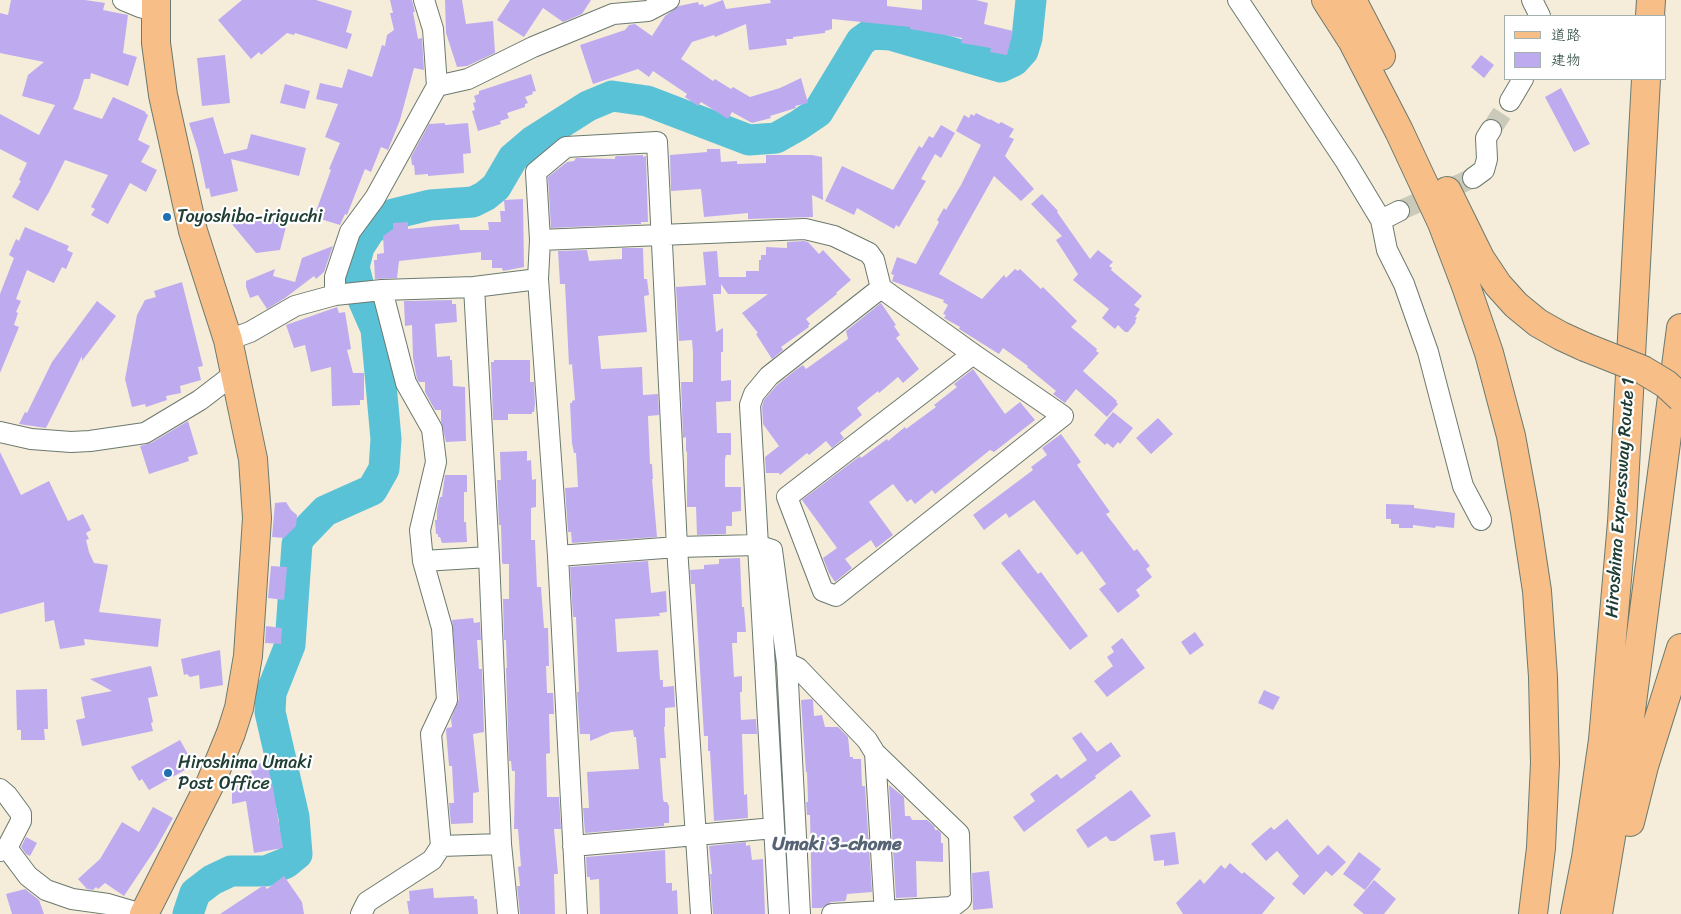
<!DOCTYPE html>
<html>
<head>
<meta charset="utf-8">
<style>
  body { margin:0 }
  #map { position:relative; width:1681px; height:914px; overflow:hidden; background:#f6ecda; font-family:Sriracha,"Klee One",sans-serif }
  canvas { display:block }
  .legend { position:absolute; left:1504px; top:15px; width:162px; height:65px; box-sizing:border-box; background:#fff; border:1px solid #a5b1ae; margin:0; padding:6px 9px; list-style:none; font-size:15px; color:#1f3d34 }
  .legend li { display:flex; align-items:center; gap:10px; height:25px }
  .legend b { width:25px; border:1px solid #a5b1ae }
</style>
</head>
<body>
<div id="map">
<canvas width="1681" height="914"></canvas>
<ul class="legend">
<li><b style="height:6px;background:#f7be88"></b>道路</li>
<li><b style="height:14px;background:#beabef"></b>建物</li>
</ul>
</div>
<script>
const ctx = document.querySelector('canvas').getContext('2d');
ctx.lineJoin = 'round';
function toPath(rows) {
  const path = new Path2D();
  for (const r of rows) {
    path.moveTo(r[0], r[1]);
    for (let i = 2; i < r.length; i += 2) path.lineTo(r[i], r[i + 1]);
  }
  return path;
}
function stroke(path, color, width, dash) {
  ctx.strokeStyle = color;
  ctx.lineWidth = width;
  ctx.lineCap = dash ? 'butt' : 'round';
  ctx.setLineDash(dash || []);
  ctx.stroke(path);
}
function paint(path, color) {
  ctx.fillStyle = color;
  ctx.fill(path, 'evenodd');
}
function write(font, color, halo, rows, align = 'center') {
  ctx.font = font + ' Sriracha,sans-serif';
  ctx.lineWidth = 4.5;
  ctx.setLineDash([]);
  ctx.textBaseline = 'middle';
  ctx.strokeStyle = halo;
  ctx.fillStyle = color;
  for (const [text, x, y, turn = 0] of rows) {
    ctx.save();
    ctx.translate(x, y);
    ctx.rotate((+turn || 0) * Math.PI / 180);
    ctx.textAlign = isNaN(turn) ? turn : align;
    if (halo) ctx.strokeText(text, 0, 0);
    ctx.fillText(text, 0, 0);
    ctx.restore();
  }
}
stroke(toPath([
  [188,914,195,893,212,880,231,871,266,871,286,863,297,854,294,817,270,712,271,693,290,645,297,544,300,537,325,511,372,490,384,469,386,439,376,329,361,295,354,267,359,247,370,230,393,214,430,205,473,202,485,196,496,187,513,158,533,141,588,106,612,96,647,101,749,140,776,138,799,125,818,112,861,41,871,34,891,35,1001,67,1014,61,1023,51,1027,38,1031,0]
]), '#5ac2d6', 31);
paint(toPath([
  [11,0,85,0,105,3,103,10,128,15,123,53,137,57,128,86,91,73,90,79,84,79,78,99,73,109,102,119,113,97,146,112,145,113,148,115,138,140,150,146,141,162,157,170,146,192,130,183,108,224,91,215,95,209,91,207,108,175,65,160,49,192,38,211,12,197,21,181,19,180,27,163,0,149,0,114,39,135,55,105,22,96,28,75,44,62,0,53,0,13,8,15],
  [242,0,316,0,352,11,346,32,352,34,347,49,295,33,294,35,287,33,261,55,259,52,251,59,218,20],
  [390,0,412,0,415,12,413,12,418,39,422,38,424,70,414,68,400,120,388,150,381,147,371,172,365,169,347,215,345,214,340,225,314,217,331,170,329,169,340,143,325,137,338,104,316,99,320,83,342,88,348,69,372,77,382,45,385,46,387,35,394,30,390,13,393,13],
  [445,0,462,0,466,24,493,21,495,53,467,66,457,67,446,33],
  [510,0,591,0,582,14,563,22,543,8,524,37,497,20],
  [723,0,726,9,771,3,770,0,887,0,887,6,922,10,922,0,976,0,988,3,984,24,1013,31,1007,55,990,52,991,48,961,43,962,38,910,29,910,27,832,19,832,29,825,31,825,33,793,37,793,39,786,39,787,45,749,50,746,24,715,37,714,35,692,42,681,59,713,81,715,79,731,89,733,87,750,97,780,88,801,78,808,103,795,106,796,108,770,116,771,118,752,123,732,112,728,119,701,102,698,106,685,97,687,94,653,71,649,77,638,69,593,84,580,45,625,30,629,25,635,24,652,36,665,16,679,6,698,2,699,5,703,4,704,7],
  [225,55,230,103,202,106,197,58],
  [1481,55,1494,65,1484,78,1471,67],
  [531,74,536,91,532,92,533,94,525,97,528,103,525,104,525,107,507,113,509,118,500,121,501,124,478,131,472,111,475,110,473,103,476,102,474,96,479,94,479,91],
  [285,84,310,91,305,109,280,103],
  [1561,88,1590,144,1574,152,1545,97],
  [976,113,990,120,990,119,999,124,1001,122,1014,129,1009,137,1014,139,1005,156,1034,189,1021,201,994,176,939,274,982,299,1004,275,1006,278,1015,269,1018,271,1020,269,1041,289,1043,287,1077,321,1071,327,1097,349,1096,351,1099,353,1083,371,1117,401,1116,402,1118,404,1107,417,1076,389,1065,403,1053,394,1056,391,1027,367,1028,366,1003,348,999,354,959,329,960,327,944,318,946,315,943,314,948,305,943,302,944,300,892,281,894,275,891,274,897,257,916,264,939,222,937,220,944,208,946,210,961,185,981,145,956,131,964,115,969,118,971,114,974,116],
  [213,117,224,154,247,149,251,134,306,148,299,176,231,159,238,191,211,197,209,188,206,189,198,151,189,123],
  [445,123,445,125,468,123,471,153,463,154,464,173,428,176,428,174,415,175,414,165,412,165,411,157,429,124],
  [941,125,955,133,941,158,935,154,921,179,926,181,899,227,896,225,894,229,857,208,854,215,825,201,842,166,893,190,919,146,922,148,929,136,933,138],
  [707,149,720,149,721,162,737,161,737,164,766,163,766,155,812,155,822,157,823,200,812,195,813,217,748,219,748,213,704,217,701,189,671,191,670,155,707,152],
  [643,155,643,157,646,156,648,222,641,222,641,224,551,228,548,177,567,162,574,161,576,158,615,159,615,157,617,156],
  [1042,194,1058,211,1057,212,1090,259,1098,250,1113,262,1109,266,1112,268,1111,270,1142,296,1134,305,1140,309,1135,317,1137,318,1135,321,1136,322,1128,332,1125,332,1118,325,1115,329,1102,318,1109,309,1073,280,1078,274,1056,240,1062,236,1031,204],
  [523,199,524,267,503,271,502,268,492,268,492,260,481,260,481,252,399,261,397,278,375,279,374,260,377,260,377,254,384,253,383,236,393,229,393,223,408,222,408,229,459,224,460,230,489,230,488,222,501,222,500,211,505,211,504,200],
  [248,216,288,219,280,250,256,253,226,217],
  [25,227,69,246,67,250,73,253,66,269,62,267,54,283,27,270,16,299,21,301,16,312,18,313,14,325,19,327,0,373,0,294,14,258,9,255,16,239,19,241],
  [804,241,808,242,819,254,823,250,851,280,836,293,837,294,806,319,810,324,808,326,809,327,781,347,783,350,772,359,756,334,758,333,742,313,768,294,728,294,721,284,721,294,713,294,716,332,723,328,723,352,721,352,721,381,731,380,731,401,716,402,717,433,731,433,731,455,726,455,725,459,725,487,741,487,741,511,732,512,732,526,726,526,726,534,697,535,696,507,687,507,687,451,686,452,686,437,683,438,681,382,693,382,693,353,692,340,679,341,676,287,706,285,703,252,717,251,719,277,746,277,746,271,759,271,759,260,761,260,761,255,766,255,766,247,787,248,787,242],
  [333,246,324,272,316,279,314,276,285,298,267,309,258,295,250,298,246,287,246,281,275,269,273,276,295,282,302,258],
  [622,248,643,248,644,279,647,279,649,295,644,296,647,332,598,336,601,369,642,367,643,395,658,394,659,415,648,416,650,464,652,464,653,479,652,479,657,537,572,543,571,532,568,532,565,488,578,487,576,453,574,453,572,443,570,403,572,403,572,401,575,400,572,364,569,365,565,284,560,284,558,251,587,250,589,261,622,259],
  [182,282,203,366,198,367,201,380,180,386,181,393,166,396,167,400,146,407,145,404,132,407,125,379,137,315,145,300,156,297,154,291],
  [452,300,452,304,456,304,457,322,435,324,437,357,450,356,450,360,452,360,453,386,465,387,466,441,446,442,441,421,441,410,435,410,425,392,425,382,419,382,417,379,413,358,412,325,405,326,404,301],
  [97,301,116,316,82,361,82,356,46,428,19,424,25,412,27,413,52,362],
  [881,303,896,325,894,326,900,335,896,338,919,369,903,383,898,377,879,393,878,391,857,408,862,415,840,433,844,438,832,448,826,441,809,455,807,453,780,475,779,473,766,473,765,457,779,446,763,424,762,407,764,400,777,385,797,369,803,365,806,369,848,339,846,331],
  [337,307,339,313,345,312,351,349,347,350,353,373,364,373,364,400,360,400,360,405,332,406,331,367,311,372,305,345,294,348,286,325],
  [494,360,530,360,530,382,534,382,535,404,534,412,532,412,532,414,508,414,508,420,493,420,491,362,494,362],
  [973,369,1005,414,1020,402,1035,420,994,452,990,450,935,494,932,490,915,504,911,499,907,502,893,484,869,502,893,535,876,548,871,540,845,559,852,568,835,582,829,573,823,558,837,548,802,500,860,456,861,458,887,439,888,441,905,427,906,429,936,407,934,405,957,387,954,384],
  [1113,412,1133,428,1120,444,1118,442,1113,448,1107,443,1105,445,1094,435],
  [1158,418,1173,434,1151,454,1136,438],
  [188,421,198,454,188,457,189,461,149,474,140,446,151,443],
  [1061,434,1081,462,1077,465,1110,512,1106,514,1134,551,1137,549,1150,566,1146,569,1152,577,1136,590,1140,596,1118,613,1099,589,1106,584,1082,551,1077,555,1034,500,1009,518,1006,513,984,530,973,515,1033,470,1031,467,1047,455,1042,448],
  [527,451,527,461,531,460,532,480,536,479,536,507,531,508,531,540,535,540,537,587,541,587,544,628,548,628,549,666,546,666,547,693,553,693,554,714,549,714,550,753,546,754,547,797,559,797,561,829,554,829,558,874,554,874,555,914,520,914,517,886,520,886,518,867,521,866,518,829,514,829,515,776,515,771,512,771,511,761,509,761,506,668,507,668,506,640,504,640,503,599,509,599,509,564,503,564,502,562,501,525,499,525,497,480,501,480,500,452],
  [0,452,21,495,49,481,68,521,83,514,91,530,86,533,89,539,86,540,89,552,94,563,108,565,99,612,161,619,158,647,84,639,85,645,60,649,54,620,45,622,44,602,0,614],
  [445,475,467,475,467,492,464,492,464,522,466,522,467,542,442,543,440,537,438,537,438,534,436,534,435,520,437,520,437,510,440,497,442,497],
  [286,502,291,510,297,515,296,526,284,538,272,537,275,503],
  [1386,504,1414,505,1414,508,1455,513,1454,528,1436,526,1435,528,1413,525,1413,528,1399,528,1399,524,1391,524,1391,519,1386,519],
  [1019,549,1038,574,1041,572,1088,636,1070,650,1001,563],
  [740,558,742,607,744,607,746,632,737,632,737,643,732,643,734,677,742,676,742,692,740,692,741,720,756,719,757,734,742,734,744,795,747,794,748,818,714,821,710,751,708,751,708,736,704,736,695,586,695,584,691,584,690,570,704,569,704,565,719,564,719,559],
  [648,561,651,593,666,591,667,612,659,613,660,616,615,619,617,652,658,650,660,680,663,680,663,687,674,686,675,707,665,708,665,727,664,727,666,758,660,758,663,799,664,802,667,802,669,806,669,823,664,823,664,826,585,833,583,808,589,808,587,772,639,769,636,737,634,737,633,730,611,732,590,741,590,734,580,734,577,692,579,692,576,617,573,617,570,567],
  [271,566,287,567,284,600,268,598],
  [473,618,474,623,480,622,481,640,477,640,479,669,482,669,484,732,473,734,479,792,473,793,473,823,451,824,449,803,454,803,452,766,449,766,446,730,447,728,452,727,451,719,459,699,452,620],
  [266,626,282,628,281,644,265,643],
  [1195,632,1204,645,1190,655,1181,642],
  [1122,638,1145,668,1107,697,1094,681,1113,666,1107,657,1114,652,1111,647],
  [220,650,223,685,200,689,199,675,190,677,187,674,184,675,181,659],
  [151,666,158,696,148,698,153,722,151,723,153,731,82,746,76,720,85,718,81,697,112,691,90,679],
  [47,689,48,729,44,729,45,740,21,740,21,730,17,730,16,690],
  [1264,690,1280,697,1273,710,1258,703],
  [812,699,813,701,814,716,822,715,825,727,838,727,848,737,850,757,853,757,853,759,861,759,862,786,865,786,872,892,847,894,846,900,845,901,831,902,822,908,812,908,810,815,807,815,806,802,808,802,807,772,806,772,801,700],
  [1081,732,1097,752,1111,742,1121,756,1095,776,1096,778,1024,832,1013,817,1035,801,1030,794,1057,774,1061,779,1087,760,1072,738],
  [180,740,194,765,149,790,142,779,139,781,131,767],
  [267,762,273,788,283,848,254,853,246,801,232,804,232,785,254,786,250,765],
  [889,785,904,797,905,816,910,816,912,820,927,820,934,826,935,830,938,830,941,833,941,843,943,843,943,862,916,861,917,897,896,898],
  [1131,790,1151,816,1115,841,1110,841,1106,836,1088,848,1076,830],
  [153,807,173,818,156,848,124,896,105,883,98,889,96,887,93,890,87,889,78,879,100,859,122,822,139,832],
  [1287,819,1318,855,1328,845,1346,862,1332,876,1326,871,1304,895,1292,884,1299,876,1277,851,1266,861,1251,844,1271,827,1274,830],
  [1175,832,1179,864,1164,866,1164,860,1154,861,1150,835],
  [26,837,37,843,30,856,26,854,21,847],
  [746,842,746,846,750,845,752,860,763,859,765,914,713,914,710,874,712,874,709,846],
  [665,850,666,883,672,883,672,891,677,890,678,914,600,914,599,879,590,880,590,877,587,877,586,857],
  [1359,852,1381,869,1365,890,1343,874],
  [1230,863,1242,874,1244,872,1275,898,1262,914,1183,914,1176,903,1200,879,1204,884,1221,865,1225,869],
  [989,871,993,908,973,910,972,873],
  [284,876,302,902,304,914,220,914,264,885,267,889],
  [1374,880,1396,899,1384,914,1364,914,1353,905],
  [433,888,434,898,474,896,474,899,477,899,478,914,409,914,407,901,410,901,409,891],
  [25,889,39,900,44,914,12,914,6,894]
]), '#beabef');
stroke(toPath([
  [1491,130,1510,101],
  [1399,211,1473,178]
]), '#cbc9b9', 20, [20, 10]);
const minor = toPath([
  [123,0,140,7,155,11],
  [1238,0,1346,162,1381,220,1387,250,1404,284,1428,352,1463,486,1481,520],
  [1532,0,1540,16],
  [437,86,468,79,533,47,613,14,648,11,669,0],
  [1510,101,1523,79],
  [1473,178,1484,170,1487,159,1486,138,1491,130],
  [1381,220,1399,211],
  [540,240,536,172,566,147,657,142,677,547,701,914],
  [474,287,489,557,501,844,508,914],
  [335,295,335,277,350,232,375,198,437,86,433,29,424,0],
  [228,340,250,332,295,306,335,295,382,290,474,287,538,279],
  [0,432,31,439,71,442,90,441,145,433,200,400,234,374],
  [558,556,677,547,757,545,772,550,787,663,800,914],
  [423,561,489,557],
  [787,663,798,668,867,740,875,753,885,914],
  [0,789,7,795,21,814,21,821,7,848,0,851],
  [441,846,501,844],
  [573,846,774,828],
  [7,848,28,876,46,890,72,899,108,904,142,914],
  [361,914,367,902,432,860,441,846,431,734,447,700,442,628,423,561,420,530,436,462,432,429,406,383,382,290],
  [577,914,558,556,538,279,540,240,805,229,834,236,869,253,874,260,881,288,973,354,1063,416,836,596,823,591,787,497,973,354],
  [779,914,750,405,754,394,769,376,881,288],
  [832,914,952,907,961,900,959,834,875,753]
]);
const primary = toPath([
  [144,914,211,782,231,733,239,708,248,656,257,518,253,459,228,340,193,231,163,95,156,43,156,0]
]);
const motorway = toPath([
  [1326,0,1353,42,1399,131,1442,223,1466,286,1489,353,1511,436,1525,512,1537,591,1543,677,1545,763,1541,848,1533,914],
  [1352,0,1381,56],
  [1650,16,1651,0],
  [1447,191,1480,258,1498,285,1516,305,1538,323,1561,336,1585,347],
  [1630,822,1644,766,1681,648],
  [1575,914,1586,858,1603,740,1622,522,1646,79],
  [1598,914,1627,741,1681,328]
]);
stroke(minor, '#6a7a6e', 22);
stroke(primary, '#6a7a6e', 30);
stroke(motorway, '#6a7a6e', 30);
stroke(minor, '#fff', 20);
stroke(primary, '#f7be88', 28);
stroke(motorway, '#f7be88', 28);
const motorwayBridge = toPath([
  [1585,347,1643,370,1666,384,1681,398]
]);
stroke(motorwayBridge, '#6a7a6e', 30, []);
stroke(motorwayBridge, '#f7be88', 28);
for (const [x, y, r, color] of [
  [167,217,5,"#1f6fb2"],
  [168,773,5,"#1f6fb2"]
]) {
  const dot = new Path2D();
  dot.arc(x, y, r, 0, 2 * Math.PI);
  ctx.fillStyle = color;
  ctx.fill(dot);
  stroke(dot, '#fff', 2);
}
write('18px', '#1f3d34', '#fff', [
  ["Toyoshiba-iriguchi",177,217],
  ["Hiroshima Umaki",178,763],
  ["Post Office",178,784]
], 'left');
write('18px', '#1f3d34', '#fff', [
  ["Hiroshima Expressway Route 1",1621,498,-86]
]);
write('bold 19px', '#576475', '#fff', [
  ["Umaki 3-chome",837,845]
]);
</script>
</body>
</html>
